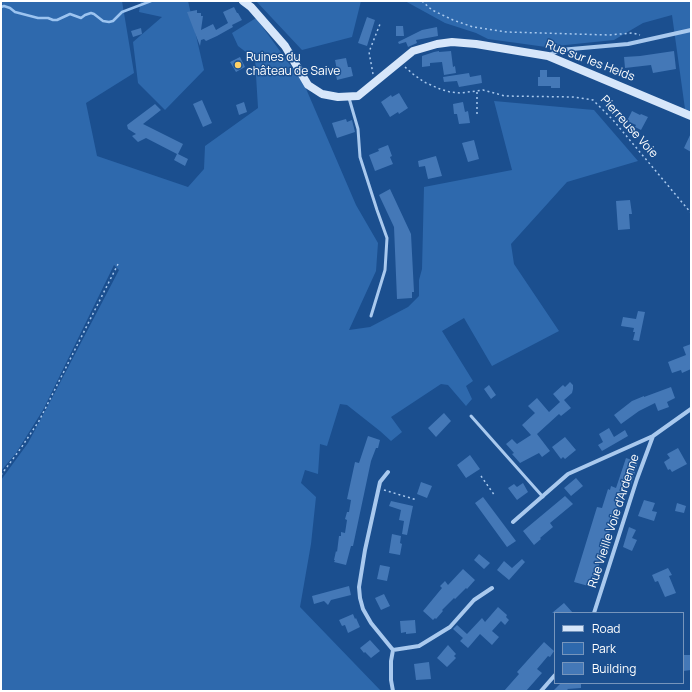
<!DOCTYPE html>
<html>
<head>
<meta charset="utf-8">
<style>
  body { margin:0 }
  #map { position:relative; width:692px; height:692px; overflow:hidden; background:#1b4f8f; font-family:Manrope,sans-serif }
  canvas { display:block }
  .frame { position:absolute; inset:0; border:2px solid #fff; pointer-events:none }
  .legend { position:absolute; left:554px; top:612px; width:130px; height:72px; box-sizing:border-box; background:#1b4f8f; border:1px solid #7695bc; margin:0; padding:5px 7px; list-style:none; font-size:12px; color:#fff }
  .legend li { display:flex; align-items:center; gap:8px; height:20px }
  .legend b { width:20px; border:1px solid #7695bc }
</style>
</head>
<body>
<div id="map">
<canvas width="692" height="692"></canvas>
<div class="frame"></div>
<ul class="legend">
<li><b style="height:5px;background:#d6e6fa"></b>Road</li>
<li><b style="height:11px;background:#2e69ad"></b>Park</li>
<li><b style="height:11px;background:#4478b7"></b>Building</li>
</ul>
</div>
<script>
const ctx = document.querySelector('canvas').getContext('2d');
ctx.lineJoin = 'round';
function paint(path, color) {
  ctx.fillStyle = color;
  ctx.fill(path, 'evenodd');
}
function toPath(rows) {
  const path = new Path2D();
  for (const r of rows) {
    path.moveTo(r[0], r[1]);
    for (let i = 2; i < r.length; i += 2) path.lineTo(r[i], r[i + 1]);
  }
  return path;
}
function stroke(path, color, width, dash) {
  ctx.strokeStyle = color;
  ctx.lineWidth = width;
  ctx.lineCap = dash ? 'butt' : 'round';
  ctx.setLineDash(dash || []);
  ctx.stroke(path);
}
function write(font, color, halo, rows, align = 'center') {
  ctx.font = font + ' Manrope,sans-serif';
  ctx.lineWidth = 3;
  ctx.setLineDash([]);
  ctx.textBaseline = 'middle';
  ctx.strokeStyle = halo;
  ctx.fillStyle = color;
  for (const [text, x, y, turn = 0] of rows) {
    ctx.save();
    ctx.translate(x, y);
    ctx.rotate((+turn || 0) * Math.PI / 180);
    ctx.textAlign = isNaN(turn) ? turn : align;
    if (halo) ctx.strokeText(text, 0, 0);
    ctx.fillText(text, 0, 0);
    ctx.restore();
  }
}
paint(toPath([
  [1,1,122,1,134,73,86,103,97,156,188,187,204,169,205,146,258,108,255,59,238,46,232,33,256,18,304,84,356,205,378,243,376,271,349,330,370,327,408,307,419,296,419,280,422,269,424,187,512,170,494,101,594,110,638,161,567,182,511,244,514,264,559,331,492,366,464,318,442,331,473,381,466,386,472,399,466,406,448,385,441,384,391,417,402,432,391,441,380,431,347,405,340,404,327,446,320,444,318,474,305,470,301,483,316,497,311,544,300,607,381,691,1,691,1,480,28,443,51,400,119,270,114,265,43,410,16,453,1,471],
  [141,1,188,1,204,70,165,110,138,83,133,42,162,17,139,12],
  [256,1,361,1,352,37,302,50],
  [405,1,691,1,691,111,685,109,672,15,643,23,614,40,546,47,488,39,476,33,445,23]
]), '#2e69ad');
stroke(toPath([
  [1,7,4,6,10,8,15,12,38,18,48,18,53,20,57,20,70,14,81,18,85,15,91,13,94,14,103,21,109,22,113,21,122,12,151,1]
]), '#9cc4f0', 2.5);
paint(toPath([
  [234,7,237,13,238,13,242,20,232,25,233,27,217,36,206,41,204,39,201,40,200,46,187,12,197,10,197,13,201,13,201,16,203,16,201,30,213,24,216,30,228,23,223,12],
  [367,17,375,20,367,46,358,43],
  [396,26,403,26,404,36,396,36],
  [437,27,438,36,416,40,417,43,408,47,406,42,399,44,398,42,422,30],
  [141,28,142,34,133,37,131,31],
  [439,51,439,52,451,51,453,67,455,66,456,73,444,75,442,62,430,63,430,66,422,67,422,56,434,52],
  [674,51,676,69,653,73,651,65,625,68,624,57,640,56],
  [240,57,245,67,236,72,230,62],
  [346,58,348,67,351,67,353,76,337,80,335,70,337,70,335,60],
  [540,70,547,70,547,77,560,77,560,88,551,88,551,86,538,86,538,77,540,77],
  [469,73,470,77,481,75,482,83,459,87,457,81,444,82,443,77],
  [399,93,408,108,399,114,398,112,390,117,381,102,391,95,392,97],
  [202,100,212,123,203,127,193,104],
  [244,102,247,112,239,115,236,105],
  [463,102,465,112,468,111,470,123,459,124,457,114,454,114,453,104],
  [155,104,161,110,143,124,183,144,178,154,188,159,185,166,174,160,177,154,146,138,138,142,132,136,136,134,128,129,127,125],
  [632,111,640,115,641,114,648,117,641,130,635,127,636,125,627,121],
  [346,119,347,122,352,120,355,132,337,138,332,123],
  [691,133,691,152,684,148],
  [474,140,479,159,468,162,462,143],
  [388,145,392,156,390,157,393,164,375,171,369,155,379,151,378,149],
  [436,156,442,176,428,179,425,166,419,167,418,161],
  [390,189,411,234,414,292,412,292,412,298,397,299,394,227,379,195],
  [630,200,632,214,629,214,630,229,618,230,616,201],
  [638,311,645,312,639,341,633,340,635,332,633,332,634,328,621,326,623,317,636,319],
  [691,344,691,369,682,373,681,370,672,373,668,362,686,355,683,347],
  [570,382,573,385,573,389,572,393,564,400,571,408,561,416,559,414,537,434,550,451,542,457,539,453,520,463,512,454,514,453,506,444,512,439,517,444,531,435,522,425,535,413,528,406,537,398,549,412,560,402,553,394,563,385,565,387],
  [489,385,496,395,491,399,484,389],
  [671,387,675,398,667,402,669,407,658,411,655,403,639,411,621,424,614,415,632,401,644,396,644,397],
  [444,413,451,421,436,437,428,428],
  [609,428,614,437,625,430,628,436,602,451,598,445,603,442,599,434],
  [368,436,380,440,378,448,376,448,371,461,353,546,351,546,346,565,334,562,335,560,334,560,336,551,337,552,339,536,341,536,341,532,345,533,347,520,345,519,347,512,349,512,351,500,347,499,355,462,359,463],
  [565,437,576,450,565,459,563,457,561,459,552,447],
  [678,448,687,464,672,472,670,469,668,470,664,462,670,458,667,454],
  [470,455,480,469,466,478,457,465],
  [626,458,638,462,631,485,627,484,621,503,619,502,592,587,574,582,597,507,602,508,608,489,610,490,611,486,616,488],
  [576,478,583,486,571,496,564,488],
  [421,482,432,486,427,498,417,494],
  [523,483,528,492,517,500,508,488,514,484,517,487],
  [565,496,573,504,550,523,553,527,540,538,541,539,534,545,523,531],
  [483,497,516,541,507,547,475,503],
  [644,500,655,503,652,511,657,512,654,521,638,516],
  [391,501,413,506,407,535,402,534,404,521,399,520,401,510,389,506],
  [677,503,686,506,684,513,675,511],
  [629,527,636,530,632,538,637,540,632,551,623,547],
  [392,534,401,536,400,543,402,544,400,555,389,553],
  [479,554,490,563,484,569,474,560],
  [522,559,525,562,509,580,497,570,504,561,512,568],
  [380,565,390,567,387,581,377,579],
  [668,568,672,575,669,576,676,593,665,597,658,581,655,582,652,575],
  [463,569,475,580,467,589,466,588,455,599,454,598,442,610,443,611,436,619,435,618,433,620,423,611,442,588,440,586,445,581,448,585],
  [349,586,351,595,331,600,328,605,324,601,314,604,312,596],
  [384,594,390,606,381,610,375,598],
  [564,603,573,613,552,613],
  [498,607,507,615,506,617,509,620,505,625,501,621,492,631,499,637,492,645,480,634,468,648,460,641,463,638,453,629,457,625,467,634,482,618,485,622],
  [353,614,355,619,356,618,360,627,348,633,345,625,342,626,339,620],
  [415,620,416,633,406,634,406,632,401,633,400,621],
  [370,640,380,651,371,658,365,652,364,653,360,648],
  [544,642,554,651,550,657,548,656,537,669,542,673,526,691,504,691,519,674,517,672],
  [448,645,456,654,454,656,456,658,447,667,437,658],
  [683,655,691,655,691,670,683,671],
  [429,662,431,679,416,680,414,664],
  [561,683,581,683,581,688,567,689,569,691,553,691]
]), '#4478b7');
stroke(toPath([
  [422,1,432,10,453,20,473,27,507,32,609,35,633,33,640,35],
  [405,67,413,74,424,82,440,89,450,92,461,93,483,90,505,96,574,97,593,100,613,120,691,213],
  [373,74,369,52,380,24],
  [477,114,477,91],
  [1,475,21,448,39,421,118,264],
  [481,476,495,496],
  [384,490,417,500]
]), '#a9c9ee', 1.5, [2, 3]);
stroke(toPath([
  [349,98,358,129,360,157,377,210,387,238,385,270,371,316],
  [471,416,543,497]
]), '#a9c9ee', 3);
stroke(toPath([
  [549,55,560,50,628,44,691,30],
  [388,472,380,482,365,550,359,587,360,598,363,609,371,623,393,650,391,661,391,680,393,691],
  [513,522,568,474,653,436],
  [594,613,637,479,653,436,691,409],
  [393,650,419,646,450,627,474,600,492,588],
  [541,691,555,675]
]), '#a9c9ee', 4);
stroke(toPath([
  [243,1,251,7,285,46,308,85,322,94,338,97,358,96,413,51,437,44,452,42,476,44,548,56,691,116]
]), '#d6e6fa', 8);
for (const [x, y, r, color] of [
  [238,65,4,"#ffd166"]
]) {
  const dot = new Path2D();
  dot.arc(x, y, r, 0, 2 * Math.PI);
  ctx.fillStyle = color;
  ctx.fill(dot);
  stroke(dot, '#1b4f8f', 1.5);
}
write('12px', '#fff', '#1b4f8f', [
  ["Ruines du",246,58],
  ["château de Saive",246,72]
], 'left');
write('12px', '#fff', '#1b4f8f', [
  ["Rue sur les Heids",590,61,21],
  ["Pierreuse Voie",629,127,48],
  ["Rue Vieille Voie d'Ardenne",614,521,-72]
]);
</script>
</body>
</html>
